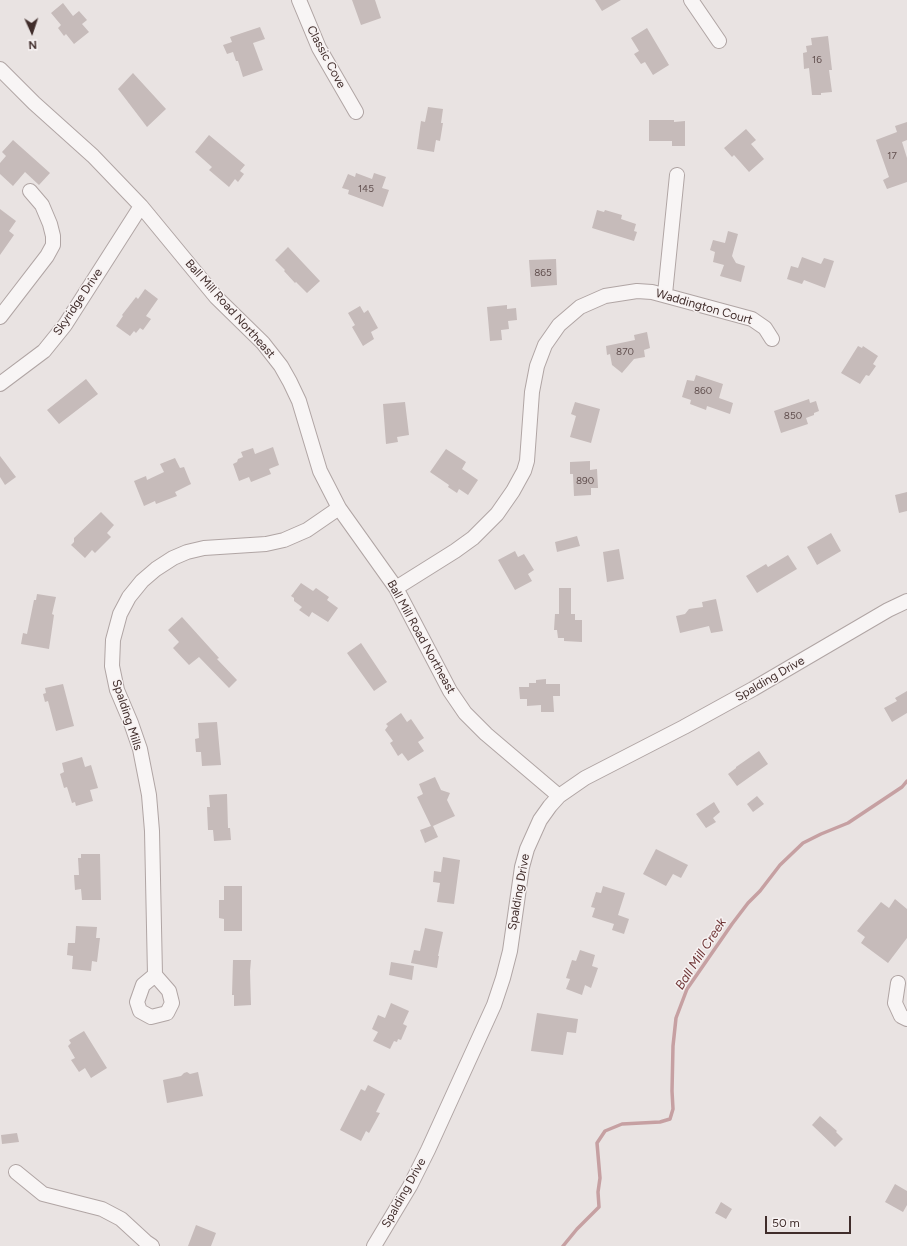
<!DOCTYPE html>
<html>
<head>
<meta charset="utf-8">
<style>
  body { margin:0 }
  #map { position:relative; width:907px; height:1246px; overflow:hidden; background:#e9e3e2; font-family:Figtree,sans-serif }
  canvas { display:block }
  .north { position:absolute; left:12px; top:12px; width:40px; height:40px; -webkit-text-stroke:3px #f7f2f2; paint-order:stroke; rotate:177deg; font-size:11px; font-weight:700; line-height:16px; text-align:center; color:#402d2b }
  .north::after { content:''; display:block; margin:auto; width:14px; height:18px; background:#402d2b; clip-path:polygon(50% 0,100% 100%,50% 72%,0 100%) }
  .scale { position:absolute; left:765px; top:1216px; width:86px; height:18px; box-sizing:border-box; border:2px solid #402d2b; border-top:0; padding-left:5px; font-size:12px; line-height:14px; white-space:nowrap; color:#402d2b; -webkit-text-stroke:3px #f7f2f2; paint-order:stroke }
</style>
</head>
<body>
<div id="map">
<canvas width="907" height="1246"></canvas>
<div class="north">N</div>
<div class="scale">50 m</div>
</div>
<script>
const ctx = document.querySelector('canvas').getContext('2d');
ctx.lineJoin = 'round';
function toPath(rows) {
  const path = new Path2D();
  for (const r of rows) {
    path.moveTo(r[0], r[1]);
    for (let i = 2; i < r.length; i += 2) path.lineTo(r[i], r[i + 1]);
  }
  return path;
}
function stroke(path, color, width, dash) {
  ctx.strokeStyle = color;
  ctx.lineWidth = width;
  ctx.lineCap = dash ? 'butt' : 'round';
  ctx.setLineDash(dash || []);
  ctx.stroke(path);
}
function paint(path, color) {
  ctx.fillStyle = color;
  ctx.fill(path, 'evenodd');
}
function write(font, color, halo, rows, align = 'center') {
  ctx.font = font + ' Figtree,sans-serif';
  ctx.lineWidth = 3;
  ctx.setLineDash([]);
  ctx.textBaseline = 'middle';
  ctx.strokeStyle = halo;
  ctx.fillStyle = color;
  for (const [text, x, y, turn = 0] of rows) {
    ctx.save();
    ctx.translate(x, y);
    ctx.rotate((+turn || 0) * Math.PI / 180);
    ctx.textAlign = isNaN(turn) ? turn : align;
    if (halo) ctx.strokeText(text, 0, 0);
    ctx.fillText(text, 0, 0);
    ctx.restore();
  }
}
stroke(toPath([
  [563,1246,577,1229,599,1207,598,1192,600,1178,597,1143,605,1131,622,1124,660,1122,670,1119,673,1109,672,1091,673,1046,676,1018,687,989,732,924,748,903,760,891,780,865,803,843,821,834,848,823,902,787,907,781]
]), '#c6a0a2', 3.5);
paint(toPath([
  [352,0,375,0,381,18,361,25],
  [595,0,621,0,602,11],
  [63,3,73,16,79,11,87,20,82,24,89,32,74,44,66,34,64,36,58,28,61,25,51,13],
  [260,27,265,39,253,43,263,70,243,77,238,61,236,61,233,52,227,54,223,45,232,42,230,37],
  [647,28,669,65,653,75,645,62,641,64,634,54,639,51,631,38],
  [828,36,832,70,829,70,832,92,821,93,821,95,812,95,809,68,804,69,803,53,807,52,806,46,812,45,811,38],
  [133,73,166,109,147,127,118,89],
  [428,107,443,109,441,123,443,123,440,141,436,140,434,152,417,149,421,121,425,122],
  [649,120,674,120,674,122,685,121,685,146,672,146,672,141,649,141],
  [907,122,907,140,902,142,907,158,907,182,887,189,883,180,889,177,876,140,897,132,895,126],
  [746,129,756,140,751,144,764,159,749,172,734,155,732,157,724,148],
  [209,135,245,165,240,171,244,174,238,182,235,179,229,187,209,170,212,167,195,152],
  [13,140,50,173,39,185,25,172,13,186,0,174,0,163,6,156,2,152],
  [356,173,372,179,374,173,386,177,382,188,389,190,383,207,348,194,349,190,342,188,348,174,355,177],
  [0,209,16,221,9,231,14,235,0,255],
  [597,210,604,212,605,210,622,215,621,219,636,224,634,231,637,232,634,241,592,228],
  [728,231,738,234,732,256,736,263,745,266,741,282,720,276,724,265,713,262,715,252,710,250,713,240,725,243],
  [288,247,320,281,307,293,296,282,295,283,284,271,285,270,275,260],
  [802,257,821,264,824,258,834,261,825,288,804,280,802,284,787,279,791,266,798,268],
  [556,259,557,285,531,287,529,260],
  [145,289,158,299,146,316,151,319,143,330,140,328,136,333,134,331,130,336,116,326,123,316,122,315,136,297,138,299],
  [507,305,507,309,516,308,517,320,508,321,509,329,501,330,502,340,490,341,487,307],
  [360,306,364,313,368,310,378,328,371,332,374,339,363,346,352,327,355,325,348,313],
  [647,332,650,348,644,350,645,357,634,359,622,373,612,365,610,354,607,355,606,346,635,340,634,335],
  [858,346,862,348,863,346,878,356,873,364,876,366,869,376,866,375,860,384,841,373],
  [696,375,723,384,719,398,733,403,730,414,707,406,706,410,690,404,691,400,682,397,687,380,694,381],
  [86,379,98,394,59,424,47,410],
  [809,399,810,403,816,401,819,411,814,413,814,415,806,418,808,424,781,433,774,411],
  [405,402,409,435,397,437,398,442,386,444,383,404],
  [575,402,600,409,591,443,570,437,576,416,571,414],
  [273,447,279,465,269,469,271,474,251,482,249,477,239,481,233,464,237,462,238,459,243,457,241,452,253,448,255,454],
  [446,449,466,462,462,469,478,480,468,495,459,489,457,493,448,487,449,485,430,472],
  [0,456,16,477,5,485,0,477],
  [175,458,180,468,184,467,191,484,175,492,177,496,156,504,155,501,144,506,134,481,146,476,147,480,164,472,160,464],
  [590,461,590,470,597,469,598,488,591,488,591,495,574,496,573,474,570,474,570,462],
  [907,492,907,511,899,513,895,495],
  [101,512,114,525,107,533,111,537,95,553,92,550,85,558,71,545,74,542,74,538],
  [831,533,841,551,817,565,807,547],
  [577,536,580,546,557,552,555,542],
  [619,549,624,579,607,582,603,552],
  [515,551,518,557,524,554,534,570,528,574,532,581,515,590,498,560],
  [788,555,797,569,757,593,746,576,766,564,768,567],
  [301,583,313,591,316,588,329,597,327,600,338,608,328,622,312,612,309,617,299,610,302,607,294,601,294,598,291,596],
  [559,588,571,588,571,614,575,614,575,620,582,620,582,642,564,641,564,638,558,638,557,630,554,630,555,614,559,614],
  [37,594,56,597,52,614,54,615,49,649,21,644,23,633,27,634,34,600,36,600],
  [716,599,723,631,711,633,709,626,680,633,676,616,685,614,689,609,703,607,702,602],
  [182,617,219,658,217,659,237,680,229,688,199,657,189,665,173,648,179,642,168,630],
  [361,643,387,682,374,691,347,653],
  [546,679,546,684,560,684,560,696,553,696,554,712,541,712,541,705,527,706,527,699,520,699,519,687,529,687,529,683,536,683,536,680],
  [63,684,74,726,56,731,48,701,45,702,43,694,46,693,45,688],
  [907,691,907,713,892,722,884,708,897,701,895,698],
  [401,713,407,722,411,719,424,738,418,742,424,751,408,761,402,753,398,756,390,743,393,741,385,730,388,726,386,724],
  [217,722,221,765,202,766,201,752,196,752,195,739,199,738,198,723],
  [759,751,768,764,737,786,728,774,736,768,736,767],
  [82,757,85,767,91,765,98,788,90,790,93,801,76,806,75,802,72,803,67,787,64,788,60,774,64,772,62,763],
  [435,777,441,790,450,793,447,800,455,816,433,826,438,837,425,843,420,830,431,826,417,797,423,794,419,784],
  [227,794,228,828,230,828,231,840,214,841,213,830,208,830,207,807,210,807,209,795],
  [757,796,764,804,753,812,747,804],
  [714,802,720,812,713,818,716,822,706,828,696,814],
  [656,849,688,865,681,878,673,874,666,886,643,874],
  [81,854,100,854,101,900,82,900,81,889,75,890,74,875,79,875,78,858,81,858],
  [443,857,460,860,454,904,437,902,440,883,433,882,434,871,441,872],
  [224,886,242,886,242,931,224,931,224,919,219,918,219,900,224,900],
  [603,886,625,893,618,915,629,919,624,934,612,930,614,924,592,917,595,908,591,907,596,892,601,893],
  [895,899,907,909,907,938,888,963,861,943,865,937,857,931,881,902,889,908],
  [76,926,97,927,96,938,100,938,97,962,92,961,91,971,72,969,73,956,67,955,68,943,75,943],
  [425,928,443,932,438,956,439,956,437,968,411,963,414,950,420,951],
  [580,950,595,955,592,966,598,968,591,988,585,985,582,995,566,989,570,979,566,978,572,960,576,961],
  [233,960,251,960,250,971,251,1005,234,1006,234,995,232,995],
  [391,962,414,966,412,980,389,975],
  [391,1003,409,1011,403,1024,407,1026,401,1040,398,1039,397,1042,394,1041,390,1049,373,1041,378,1032,372,1029,378,1015,385,1018],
  [537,1013,578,1019,576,1033,567,1032,563,1055,531,1051],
  [84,1031,107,1068,91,1078,85,1068,79,1072,71,1060,75,1058,68,1046,71,1043,69,1040],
  [187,1072,190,1074,198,1072,203,1096,167,1103,163,1080,181,1076,184,1073],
  [368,1085,385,1094,376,1112,380,1113,369,1133,366,1131,361,1141,340,1130,361,1089,365,1091],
  [820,1116,837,1131,836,1132,843,1139,835,1147,812,1125],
  [17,1133,19,1142,2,1144,1,1135],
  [895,1184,907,1191,907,1205,903,1212,885,1202],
  [721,1202,732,1209,726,1219,715,1213],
  [196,1225,216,1233,211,1246,188,1246]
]), '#c6bbba');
const minor = toPath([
  [299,0,319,48,356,112],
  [691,0,719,41],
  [0,69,34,103,93,156,141,206,216,297,263,343,281,366,290,382,299,401,320,471,339,508,396,588,450,691,465,713,486,734,559,796],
  [665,294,677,175],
  [0,317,47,256,53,245,53,236,50,224,42,205,30,191],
  [0,384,44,351,65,325,141,206],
  [396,588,455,551,473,538,497,514,513,491,524,471,527,461,532,392,537,366,545,345,559,325,580,307,605,296,637,291,652,292,752,319,765,328,772,339],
  [155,975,143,985,137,1002,140,1011,151,1017,167,1013,172,1003,169,991,155,975,152,831,149,795,140,749,131,723,117,690,112,666,113,640,120,614,129,597,142,581,156,569,173,558,187,552,204,548,266,544,284,540,307,530,339,508],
  [898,983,895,1003,901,1016,907,1019],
  [16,1172,43,1194,102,1209,121,1219,146,1242,152,1246],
  [374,1246,410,1186,428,1150,494,1005,503,978,510,951,522,867,527,849,540,820,550,806,559,796,585,778,684,727,753,689,888,610,907,601]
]);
stroke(minor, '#b0a5a4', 16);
stroke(minor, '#f8f5f5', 14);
write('10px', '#62504f', null, [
  ["16",817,60],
  ["17",892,156],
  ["145",366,189],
  ["865",543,273],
  ["870",625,352],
  ["860",703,391],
  ["850",793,416],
  ["890",585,481]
]);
write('12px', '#402d2b', '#f7f2f2', [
  ["Classic Cove",326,57,62],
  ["Skyridge Drive",78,302,-56],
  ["Waddington Court",704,307,16],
  ["Ball Mill Road Northeast",230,309,48],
  ["Ball Mill Road Northeast",421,637,61],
  ["Spalding Drive",770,679,-30],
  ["Spalding Mills",127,715,72],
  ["Spalding Drive",519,892,-80],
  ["Spalding Drive",404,1193,-61]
]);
write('italic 13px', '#713939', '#f7f2f2', [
  ["Ball Mill Creek",701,954,-57]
]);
</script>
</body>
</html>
